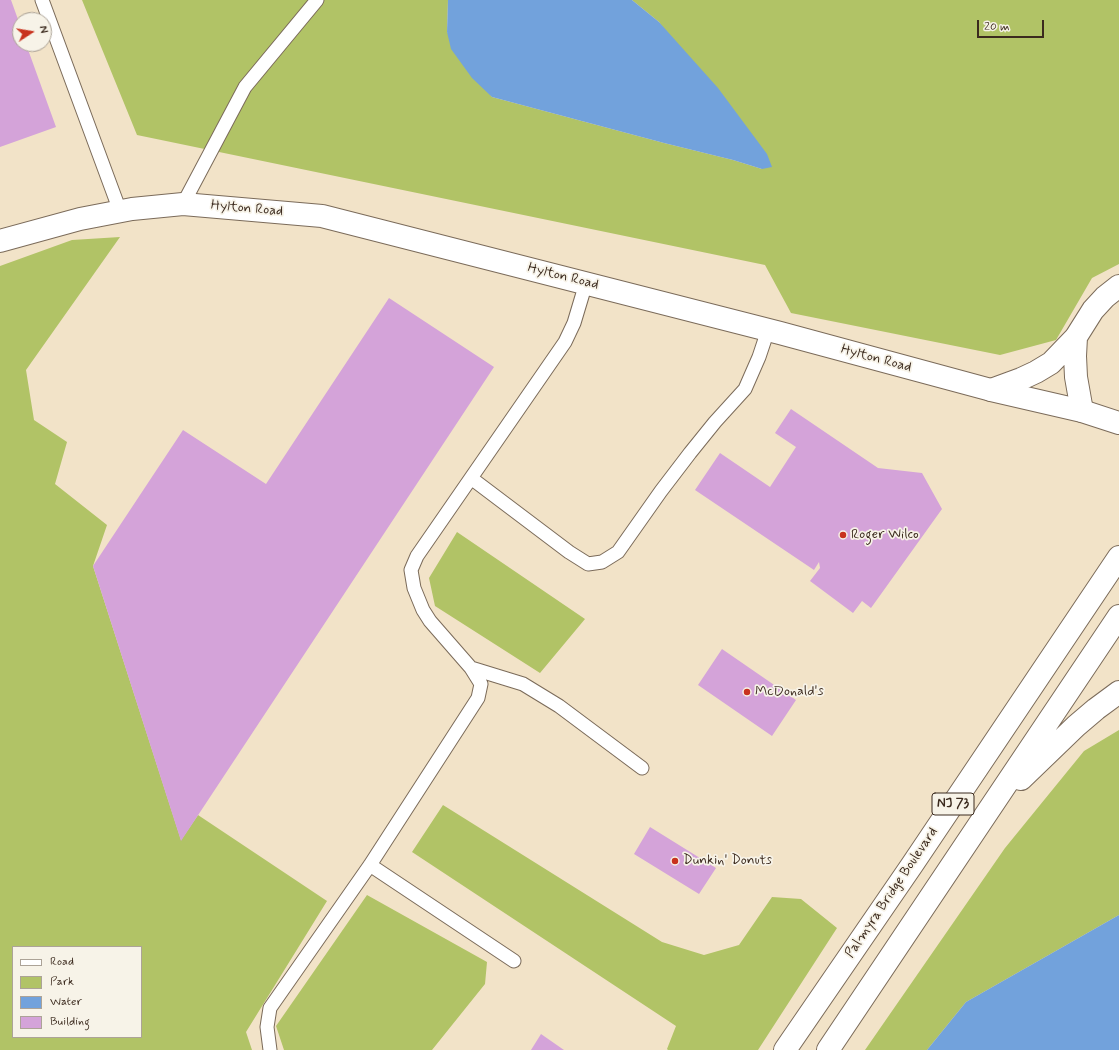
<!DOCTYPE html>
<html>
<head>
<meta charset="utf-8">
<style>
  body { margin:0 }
  #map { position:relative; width:1119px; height:1050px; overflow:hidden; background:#f2e3c8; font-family:Mynerve,sans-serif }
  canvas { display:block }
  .legend { position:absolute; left:12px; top:946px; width:130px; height:92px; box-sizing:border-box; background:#f7f3e8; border:1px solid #aca397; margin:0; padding:5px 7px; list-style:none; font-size:12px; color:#3b2a1e }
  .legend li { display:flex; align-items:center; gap:8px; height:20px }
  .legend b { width:20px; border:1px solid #aca397 }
  .north { position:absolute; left:12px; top:12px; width:40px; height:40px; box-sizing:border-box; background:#f7f3e8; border:1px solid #aca397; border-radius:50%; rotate:78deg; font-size:11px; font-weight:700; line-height:16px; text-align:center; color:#3b2a1e }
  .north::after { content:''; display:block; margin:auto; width:14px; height:18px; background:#c8321e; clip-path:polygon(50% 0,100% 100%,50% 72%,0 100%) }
  .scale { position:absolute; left:977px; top:20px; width:67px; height:18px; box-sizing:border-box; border:2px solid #3b2a1e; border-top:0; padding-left:5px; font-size:12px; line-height:14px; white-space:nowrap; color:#3b2a1e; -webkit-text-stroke:3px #f7f3e8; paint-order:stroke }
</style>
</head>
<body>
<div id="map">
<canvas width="1119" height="1050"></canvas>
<ul class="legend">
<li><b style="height:5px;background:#fff"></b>Road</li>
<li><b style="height:11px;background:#b1c366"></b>Park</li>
<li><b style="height:11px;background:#72a2dc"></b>Water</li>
<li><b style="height:11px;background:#d4a3d9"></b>Building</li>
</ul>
<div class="north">N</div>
<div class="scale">20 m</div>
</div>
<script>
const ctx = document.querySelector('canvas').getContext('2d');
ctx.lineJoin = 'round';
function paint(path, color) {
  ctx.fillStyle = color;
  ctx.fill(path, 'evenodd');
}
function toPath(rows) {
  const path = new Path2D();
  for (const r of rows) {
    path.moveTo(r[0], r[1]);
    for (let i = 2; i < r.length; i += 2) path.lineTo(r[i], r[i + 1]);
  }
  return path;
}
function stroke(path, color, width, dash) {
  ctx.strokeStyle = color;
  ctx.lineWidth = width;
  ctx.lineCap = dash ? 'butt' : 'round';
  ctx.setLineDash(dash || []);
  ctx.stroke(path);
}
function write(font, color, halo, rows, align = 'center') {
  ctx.font = font + ' Mynerve,sans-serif';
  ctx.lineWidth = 3.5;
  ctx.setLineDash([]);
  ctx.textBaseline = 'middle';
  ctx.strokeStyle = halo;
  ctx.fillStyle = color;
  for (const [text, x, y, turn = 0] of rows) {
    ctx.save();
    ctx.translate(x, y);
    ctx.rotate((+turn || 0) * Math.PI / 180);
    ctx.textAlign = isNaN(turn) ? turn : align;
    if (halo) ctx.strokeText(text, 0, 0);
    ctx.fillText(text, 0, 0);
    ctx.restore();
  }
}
paint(toPath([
  [82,0,448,0,447,32,492,97,664,143,733,160,762,169,659,22,632,0,1119,0,1119,264,1092,278,1056,340,1000,355,791,313,765,265,137,135],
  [120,237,26,370,34,420,67,442,55,484,107,525,93,566,181,840,198,815,327,901,246,1032,252,1050,0,1050,0,266,72,240],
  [13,947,141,947,141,1037,13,1037],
  [457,532,585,619,540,673,435,606,429,578],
  [1119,730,1119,915,966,1002,927,1050,865,1050,1005,848,1084,751],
  [443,805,662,942,704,955,739,945,772,897,801,899,837,928,758,1050,668,1050,667,1049,676,1026,412,852],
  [367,895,487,962,485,984,432,1050,284,1050,276,1026]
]), '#b1c366');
paint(toPath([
  [448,0,632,0,659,22,718,88,767,154,772,167,762,169,733,160,664,143,492,97,472,78,451,49,447,32],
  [1119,915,1119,1050,927,1050,966,1002]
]), '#72a2dc');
paint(toPath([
  [0,0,11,0,20,25,20,44,26,44,56,127,0,147],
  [389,298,494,367,181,841,93,566,183,430,266,484],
  [791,409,878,468,922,473,942,509,871,608,862,601,853,613,810,581,820,568,819,562,814,570,695,490,720,453,770,487,796,447,775,433],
  [722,649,796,700,772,736,698,685],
  [650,827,716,868,699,894,634,854],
  [541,1034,564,1050,531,1050]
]), '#d4a3d9');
const service = toPath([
  [42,0,120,211],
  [183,204,245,87,317,0],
  [471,478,569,552,588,564,602,562,618,552,661,491,690,453,715,422,745,389,759,357,768,330],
  [471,668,523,684,559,706,642,768],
  [370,865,514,961],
  [270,1050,267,1027,270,1008,370,865,478,698,481,684,471,668,430,621,423,610,414,588,411,570,417,556,565,342,574,323,586,283]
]);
const tertiary = toPath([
  [0,241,80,219,132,209,183,204,322,216,780,333,991,390,1082,411,1119,423]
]);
const trunk = toPath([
  [1076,337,1075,356,1076,377,1082,411],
  [991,390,1021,379,1036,372,1051,363,1076,337,1093,310,1105,297,1119,286],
  [1021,779,1076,726,1096,709,1119,692],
  [785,1050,912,865,1119,557],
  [828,1050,1119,616]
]);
stroke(service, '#7b6b5a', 15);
stroke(tertiary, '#7b6b5a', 24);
stroke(trunk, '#7b6b5a', 24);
stroke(service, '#fff', 13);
stroke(tertiary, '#fff', 22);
stroke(trunk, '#fff', 22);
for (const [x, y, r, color] of [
  [843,535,4,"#c8321e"],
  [747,692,4,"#c8321e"],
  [675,861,4,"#c8321e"]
]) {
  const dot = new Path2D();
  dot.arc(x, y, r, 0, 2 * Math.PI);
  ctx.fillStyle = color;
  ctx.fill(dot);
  stroke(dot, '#f7f3e8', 1.5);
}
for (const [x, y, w] of [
  [953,804,42]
]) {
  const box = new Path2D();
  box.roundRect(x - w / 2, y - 11, w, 22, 3);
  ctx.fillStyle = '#f7f3e8';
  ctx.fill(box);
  stroke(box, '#3b2a1e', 1);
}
write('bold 13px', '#3b2a1e', null, [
  ["NJ 73",953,804]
]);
write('14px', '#3b2a1e', '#f7f3e8', [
  ["Hylton Road",247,209,5],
  ["Hylton Road",563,277,14],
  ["Hylton Road",876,359,15],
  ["Palmyra Bridge Boulevard",892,893,-56]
]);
write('14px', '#3b2a1e', '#f7f3e8', [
  ["Roger Wilco",851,535],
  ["McDonald's",755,692],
  ["Dunkin' Donuts",683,861]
], 'left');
</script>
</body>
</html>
